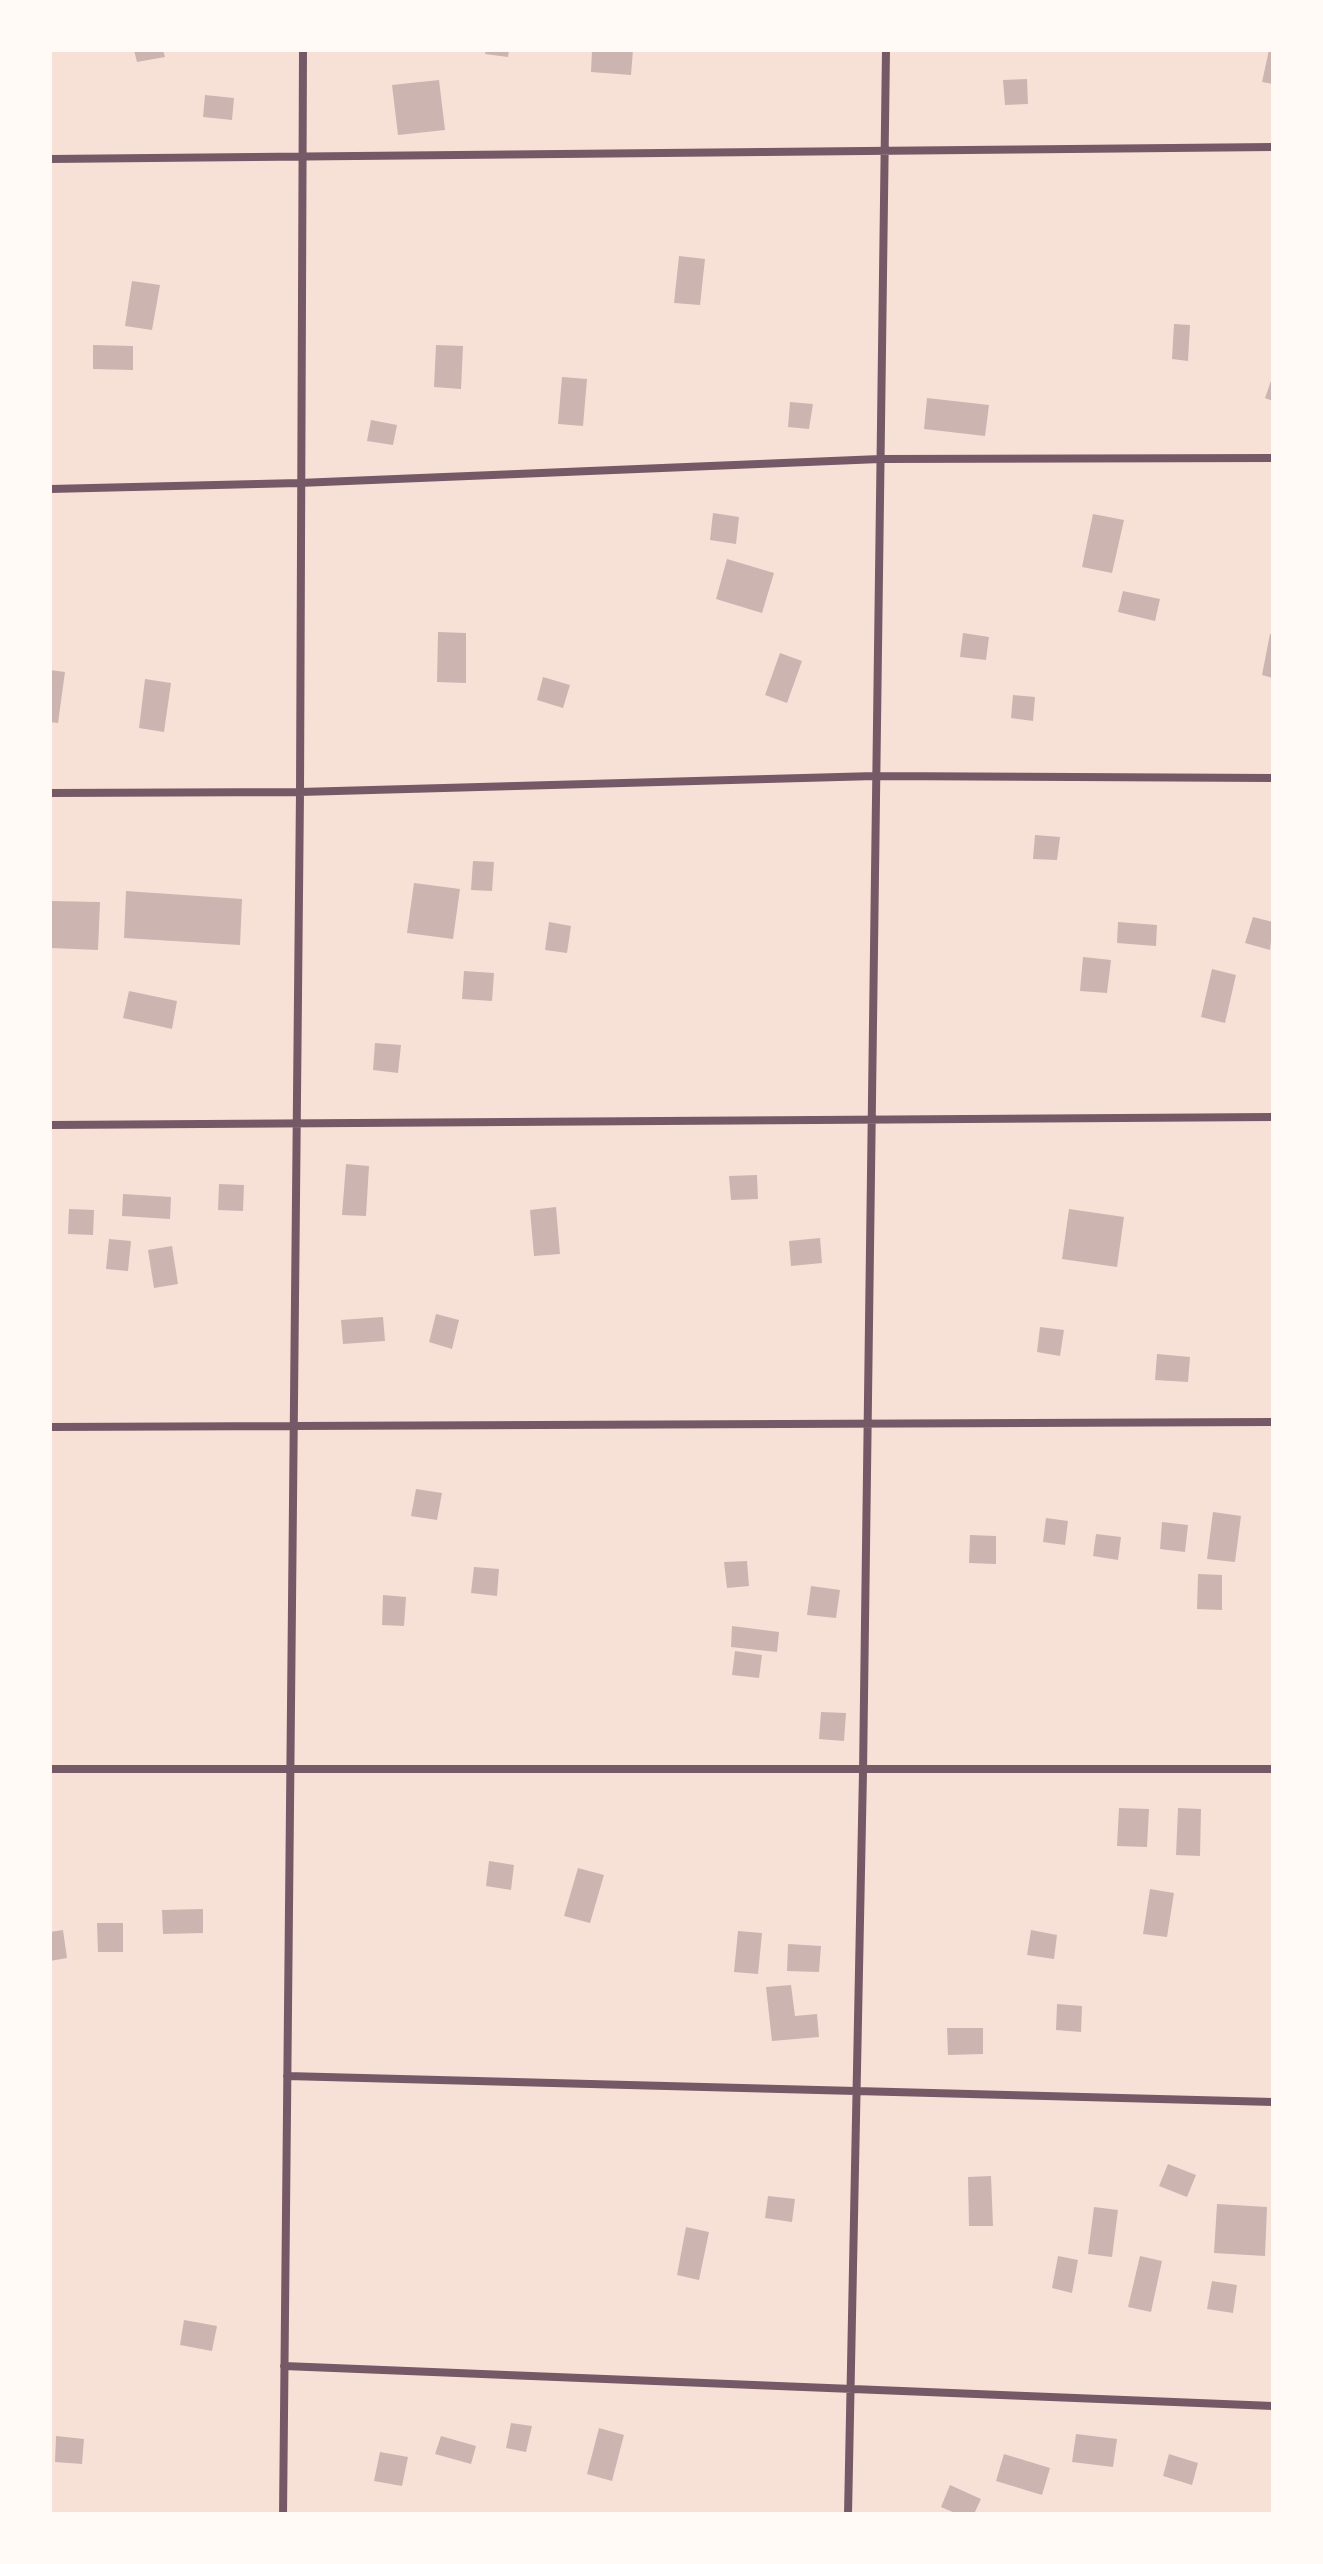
<!DOCTYPE html>
<html>
<head>
<meta charset="utf-8">
<style>
  body { margin:0 }
  #map { position:relative; width:1323px; height:2564px; overflow:hidden; background:#f7e1d7; font-family:Overpass,sans-serif }
  canvas { display:block }
  .frame { position:absolute; inset:0; border:52px solid #fffaf5; pointer-events:none }
</style>
</head>
<body>
<div id="map">
<canvas width="1323" height="2564"></canvas>
<div class="frame"></div>
</div>
<script>
const ctx = document.querySelector('canvas').getContext('2d');
ctx.lineJoin = 'round';
function paint(path, color) {
  ctx.fillStyle = color;
  ctx.fill(path, 'evenodd');
}
function toPath(rows) {
  const path = new Path2D();
  for (const r of rows) {
    path.moveTo(r[0], r[1]);
    for (let i = 2; i < r.length; i += 2) path.lineTo(r[i], r[i + 1]);
  }
  return path;
}
function stroke(path, color, width, dash) {
  ctx.strokeStyle = color;
  ctx.lineWidth = width;
  ctx.lineCap = dash ? 'butt' : 'round';
  ctx.setLineDash(dash || []);
  ctx.stroke(path);
}
paint(toPath([
  [134,50,163,50,165,57,137,62],
  [486,50,509,50,508,57,485,54],
  [592,50,633,50,631,75,591,72],
  [1269,50,1273,50,1273,84,1262,82],
  [1027,79,1028,104,1005,105,1003,80],
  [439,80,445,130,398,135,392,85],
  [205,95,234,98,232,120,203,117],
  [679,256,705,259,700,305,674,303],
  [132,281,160,285,152,330,125,326],
  [1174,324,1190,325,1188,361,1172,359],
  [93,345,133,346,133,370,93,369],
  [436,345,463,346,461,389,434,387],
  [1273,375,1273,401,1265,398],
  [562,377,587,379,583,426,558,424],
  [927,398,989,405,985,436,924,429],
  [790,402,813,404,809,429,788,427],
  [371,420,397,425,393,445,367,441],
  [713,513,739,517,736,544,710,540],
  [1093,514,1124,520,1112,573,1082,567],
  [727,559,774,573,762,613,716,599],
  [1123,591,1160,599,1155,621,1118,612],
  [438,632,466,633,466,683,437,682],
  [963,633,989,637,986,660,960,657],
  [1270,634,1273,635,1273,678,1262,675],
  [780,653,802,661,787,703,765,695],
  [50,670,65,672,58,723,50,722],
  [543,677,570,685,563,708,537,700],
  [145,679,171,683,164,732,139,728],
  [1013,695,1035,697,1033,721,1011,718],
  [1035,835,1060,837,1057,860,1033,859],
  [473,861,494,862,492,891,471,890],
  [414,883,460,889,453,939,407,933],
  [126,891,242,899,240,945,124,938],
  [52,901,100,902,98,950,51,948],
  [1253,917,1273,922,1270,950,1245,943],
  [549,922,571,926,567,953,545,950],
  [1118,922,1157,925,1156,946,1117,943],
  [1083,957,1111,960,1107,993,1080,991],
  [1212,969,1236,975,1225,1023,1201,1017],
  [464,971,494,973,492,1001,462,999],
  [129,991,177,1001,172,1029,123,1018],
  [375,1043,401,1045,398,1073,373,1070],
  [346,1164,369,1166,366,1216,342,1215],
  [757,1175,758,1199,731,1200,729,1176],
  [219,1184,244,1185,243,1211,218,1210],
  [123,1194,171,1197,170,1219,122,1216],
  [556,1207,560,1254,534,1256,530,1210],
  [69,1209,94,1210,93,1235,68,1234],
  [1069,1209,1124,1217,1117,1267,1062,1259],
  [820,1238,822,1263,791,1266,789,1241],
  [109,1239,131,1241,128,1271,106,1269],
  [172,1246,178,1284,154,1288,148,1250],
  [436,1314,459,1320,452,1349,429,1342],
  [383,1317,385,1341,343,1344,341,1320],
  [1040,1327,1064,1330,1060,1356,1037,1352],
  [1157,1354,1190,1357,1188,1382,1155,1380],
  [416,1489,442,1493,437,1520,411,1516],
  [1213,1512,1241,1516,1235,1562,1207,1559],
  [1046,1518,1068,1521,1065,1545,1043,1542],
  [1162,1522,1188,1525,1185,1552,1160,1549],
  [1096,1534,1121,1537,1118,1560,1093,1556],
  [970,1535,996,1536,996,1564,969,1563],
  [747,1561,749,1586,727,1588,724,1562],
  [474,1567,499,1569,497,1596,471,1593],
  [1198,1574,1222,1575,1222,1610,1197,1609],
  [811,1586,840,1590,836,1618,807,1615],
  [383,1595,406,1597,404,1626,382,1625],
  [732,1626,779,1632,777,1652,731,1647],
  [735,1651,762,1655,759,1678,732,1675],
  [821,1712,846,1713,844,1741,819,1739],
  [1119,1808,1149,1809,1147,1847,1117,1846],
  [1178,1808,1201,1809,1200,1856,1176,1855],
  [489,1861,514,1865,511,1890,486,1886],
  [578,1868,604,1875,590,1923,564,1916],
  [1150,1889,1174,1893,1167,1937,1143,1934],
  [203,1909,203,1933,163,1934,162,1910],
  [97,1923,123,1923,123,1952,98,1952],
  [63,1930,67,1958,50,1961,50,1932],
  [1031,1930,1057,1935,1054,1959,1027,1955],
  [738,1931,762,1933,758,1974,734,1972],
  [788,1944,821,1946,819,1972,787,1971],
  [791,1985,795,2016,817,2014,819,2037,772,2041,766,1987],
  [1057,2004,1082,2006,1081,2032,1056,2030],
  [947,2028,983,2028,983,2054,948,2055],
  [1168,2164,1196,2175,1187,2197,1159,2186],
  [991,2176,993,2226,969,2226,968,2177],
  [768,2196,795,2199,792,2222,765,2218],
  [1217,2204,1267,2207,1265,2256,1214,2253],
  [1094,2207,1118,2210,1112,2257,1088,2254],
  [686,2227,709,2232,699,2280,677,2275],
  [1058,2256,1078,2260,1072,2293,1052,2288],
  [1140,2256,1162,2261,1151,2312,1128,2307],
  [1212,2281,1237,2285,1233,2313,1207,2309],
  [184,2320,217,2326,212,2351,180,2345],
  [511,2423,532,2426,526,2452,506,2448],
  [599,2428,624,2435,612,2481,587,2474],
  [1076,2434,1117,2439,1113,2467,1072,2462],
  [56,2436,84,2439,82,2464,55,2462],
  [441,2436,476,2446,471,2464,435,2454],
  [380,2452,408,2457,402,2486,374,2481],
  [1004,2454,1050,2468,1042,2495,996,2481],
  [1169,2454,1198,2463,1192,2485,1163,2476],
  [950,2485,981,2499,974,2514,957,2514,941,2507]
]), '#ccb4b1');
stroke(toPath([
  [50,159,1273,147],
  [50,489,299,483,880,459,1273,458],
  [50,793,300,792,875,776,1273,778],
  [50,1125,1273,1117],
  [50,1427,1273,1422],
  [50,1769,1273,1769],
  [287,2076,1273,2102],
  [284,2366,1273,2406],
  [283,2514,300,792,303,50],
  [848,2514,863,1772,886,50]
]), '#755966', 8);
</script>
</body>
</html>
